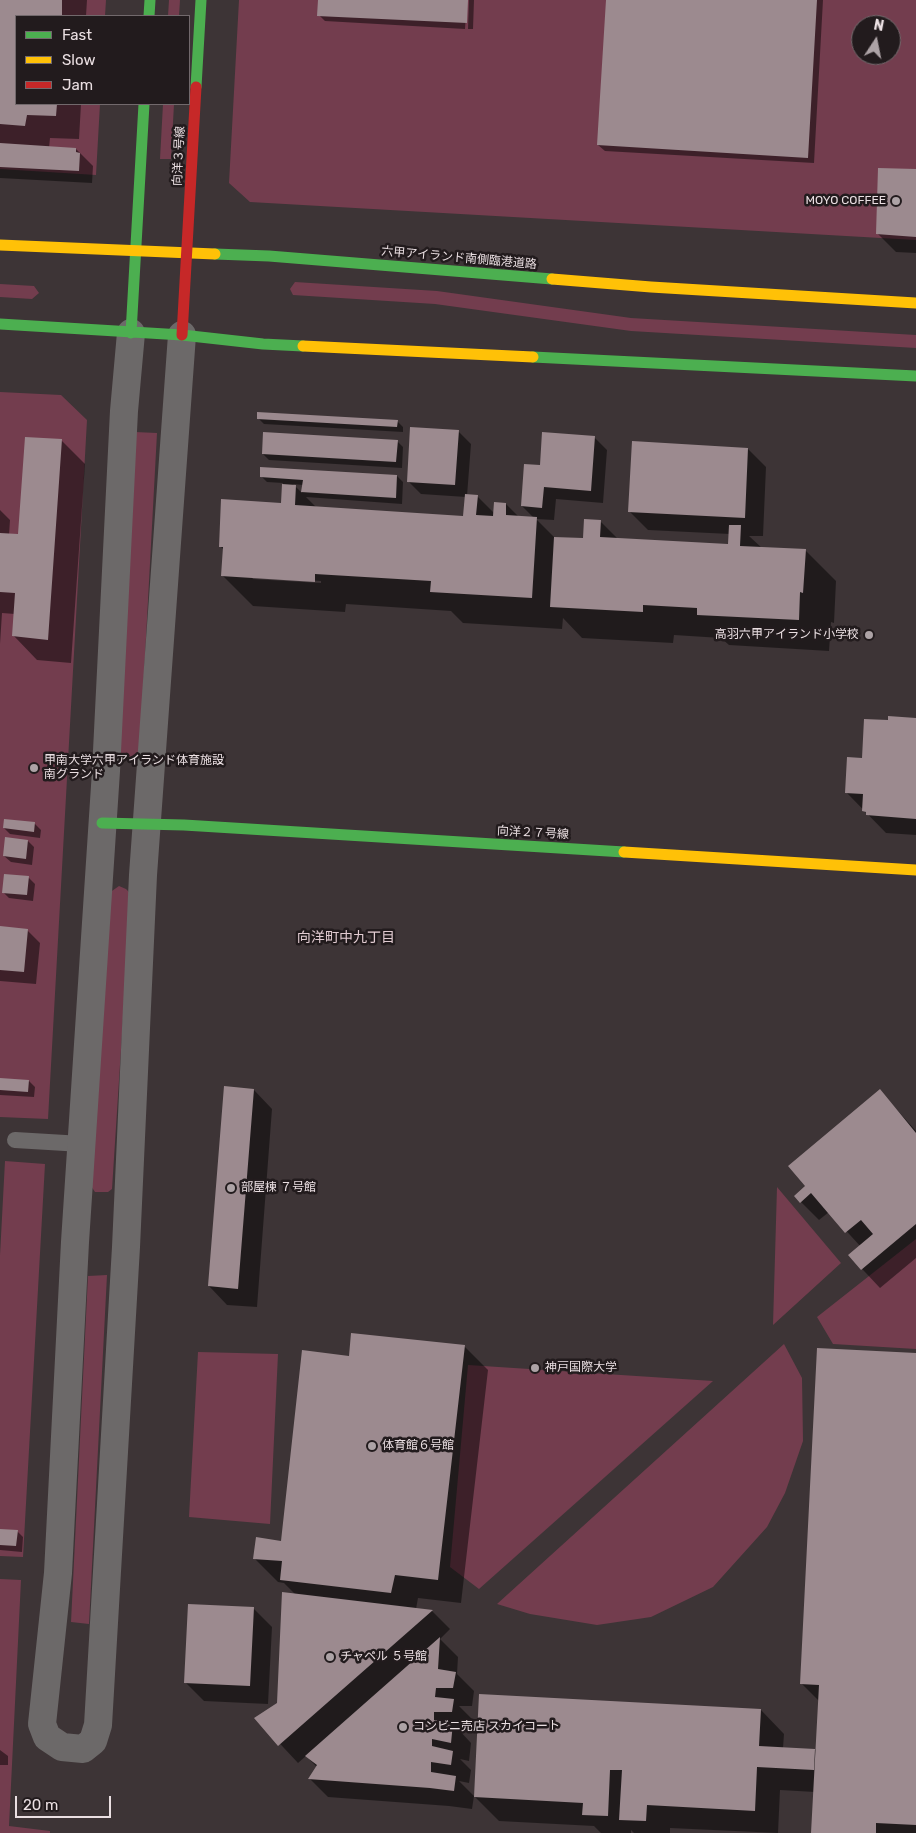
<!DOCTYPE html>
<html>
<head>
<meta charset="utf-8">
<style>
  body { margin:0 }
  #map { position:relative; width:916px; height:1833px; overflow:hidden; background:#3d3436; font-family:Rubik,sans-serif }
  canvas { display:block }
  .legend { position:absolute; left:15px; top:15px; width:175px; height:90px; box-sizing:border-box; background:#221b1d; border:1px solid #72696c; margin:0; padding:6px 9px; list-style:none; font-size:15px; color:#eadfe2 }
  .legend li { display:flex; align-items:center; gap:10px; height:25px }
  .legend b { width:25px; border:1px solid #72696c }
  .north { position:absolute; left:851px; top:15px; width:50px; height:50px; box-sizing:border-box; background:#221b1d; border:1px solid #72696c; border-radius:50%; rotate:11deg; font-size:14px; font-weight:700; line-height:20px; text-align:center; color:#eadfe2 }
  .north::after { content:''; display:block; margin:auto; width:18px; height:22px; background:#ada3a6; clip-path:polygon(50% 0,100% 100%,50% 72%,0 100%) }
  .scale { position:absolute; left:15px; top:1796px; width:96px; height:22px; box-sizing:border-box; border:2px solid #eadfe2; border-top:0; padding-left:6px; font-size:15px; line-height:18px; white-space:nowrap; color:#eadfe2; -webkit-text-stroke:4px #221b1d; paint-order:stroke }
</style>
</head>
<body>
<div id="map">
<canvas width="916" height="1833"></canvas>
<ul class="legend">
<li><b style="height:6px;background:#4caf50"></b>Fast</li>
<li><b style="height:6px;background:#ffc107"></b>Slow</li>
<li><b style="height:6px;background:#c62828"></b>Jam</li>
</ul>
<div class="north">N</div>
<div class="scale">20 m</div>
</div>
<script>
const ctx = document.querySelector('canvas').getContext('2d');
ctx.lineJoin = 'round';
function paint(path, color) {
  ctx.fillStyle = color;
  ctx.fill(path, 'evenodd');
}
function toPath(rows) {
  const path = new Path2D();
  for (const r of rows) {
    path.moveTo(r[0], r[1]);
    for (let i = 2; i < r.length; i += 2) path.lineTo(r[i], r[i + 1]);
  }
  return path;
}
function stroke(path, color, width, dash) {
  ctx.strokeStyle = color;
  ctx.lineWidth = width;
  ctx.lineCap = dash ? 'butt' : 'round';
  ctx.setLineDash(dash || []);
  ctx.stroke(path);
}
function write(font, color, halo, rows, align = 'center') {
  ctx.font = font + ' Rubik,"Noto Sans JP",sans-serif';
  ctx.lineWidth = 5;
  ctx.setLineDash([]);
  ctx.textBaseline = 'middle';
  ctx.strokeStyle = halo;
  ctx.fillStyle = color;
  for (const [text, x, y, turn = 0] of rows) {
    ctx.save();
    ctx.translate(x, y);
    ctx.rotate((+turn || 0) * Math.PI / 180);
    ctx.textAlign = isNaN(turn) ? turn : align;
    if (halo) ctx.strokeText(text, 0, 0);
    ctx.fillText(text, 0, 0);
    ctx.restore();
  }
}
paint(toPath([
  [0,0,106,0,105,16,16,16,16,104,100,104,96,175,0,169],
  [169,0,180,0,179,16,168,16],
  [239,0,916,0,916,240,250,202,229,183],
  [861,25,891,25,891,55,861,55],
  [163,104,174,104,171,159,160,159],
  [295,282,437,291,631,318,916,335,916,348,631,331,435,304,293,295,290,289],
  [0,284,34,286,39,293,32,299,0,297],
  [0,392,61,395,87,420,48,1119,0,1117],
  [135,432,157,433,140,749,134,757,127,758,121,757,118,752],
  [119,886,126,889,131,894,112,1189,108,1192,95,1192,91,1186,109,893],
  [5,1161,45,1164,23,1557,0,1556,0,1255],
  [777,1187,841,1263,773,1325],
  [916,1239,916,1349,833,1344,817,1317],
  [107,1275,89,1624,71,1622,88,1276],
  [784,1344,802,1378,803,1441,785,1493,767,1527,713,1587,651,1617,597,1625,530,1614,497,1604],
  [198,1352,278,1354,270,1524,189,1517],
  [468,1365,713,1381,479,1589,450,1567],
  [0,1579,21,1580,9,1826,50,1831,50,1833,0,1833]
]), '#733d4e');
paint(toPath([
  [0,0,87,0,86,16,16,16,16,104,81,104,79,139,50,138,49,148,76,149,93,166,92,183,0,178],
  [319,0,467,0,465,29,325,21,319,15],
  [469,0,474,0,473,29,468,29],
  [607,0,823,0,814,163,605,151,598,145],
  [916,170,916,253,896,252,877,233],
  [258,418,397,421,403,427,403,432,264,424],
  [458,431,471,444,467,496,477,496,495,514,506,504,519,517,535,519,522,506,541,466,594,437,607,450,603,503,556,499,554,520,536,519,555,538,584,540,600,521,618,539,729,545,730,534,648,530,629,511,748,449,766,467,763,536,749,536,762,548,805,550,836,581,834,623,831,622,829,651,729,645,721,638,674,635,673,643,582,638,563,618,562,629,463,623,451,611,346,604,345,612,253,606,222,575,224,550,220,546,282,504,283,483,267,482,261,476,397,476,403,482,402,504,306,497,317,508,465,517,466,497,421,494,408,481],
  [293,484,303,485,302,493],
  [251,576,321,581,321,583,253,579],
  [61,440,85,464,71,663,37,660,14,636,15,614,2,613,0,644,0,510,10,520,9,535,19,536],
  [397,441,403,447,402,468,269,460,263,454],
  [916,719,916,835,886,833,846,792,863,760,889,721],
  [35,824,41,830,40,838,10,834,4,828],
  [28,841,34,847,32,865,11,862,4,856],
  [29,878,35,884,33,901,9,898,3,892],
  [0,927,27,930,40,943,36,984,0,981],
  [0,1079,29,1081,35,1087,34,1097,0,1095],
  [254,1090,272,1109,257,1307,227,1305,209,1286],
  [880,1091,916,1131,916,1258,880,1288,850,1256,861,1247,829,1212,819,1220,801,1202,806,1187],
  [464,1346,488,1370,461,1603,418,1598,416,1609,432,1611,450,1629,440,1639,458,1657,457,1674,474,1691,472,1706,459,1706,472,1719,471,1730,459,1730,471,1743,469,1761,460,1759,471,1770,469,1783,459,1781,474,1796,472,1809,449,1806,328,1797,310,1779,317,1767,306,1756,298,1763,256,1718,278,1704,296,1595,284,1583,278,1582,255,1559,282,1542,350,1357],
  [916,1354,916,1833,813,1833,815,1792,780,1790,778,1833,670,1828,670,1833,634,1833,631,1830,631,1833,601,1833,594,1826,499,1821,475,1797,761,1710,784,1734,783,1748,817,1750,819,1701,801,1683],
  [0,1530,17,1531,23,1537,22,1552,0,1550],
  [254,1609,272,1627,268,1704,204,1701,185,1682],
  [0,1750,8,1756,8,1765,0,1765]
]), '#0007');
paint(toPath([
  [0,0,62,0,62,16,16,16,16,104,57,104,56,116,27,115,25,126,0,124],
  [318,0,468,0,467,23,317,16],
  [606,0,817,0,808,158,597,145],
  [0,143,76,148,76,152,80,153,79,171,0,167],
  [878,168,916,169,916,237,876,234],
  [257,412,398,420,397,427,257,419],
  [410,427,459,430,455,485,407,482],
  [263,432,398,440,396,462,262,454],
  [542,432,595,436,591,491,544,487,542,508,521,506,524,464,540,465],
  [25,437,62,439,48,640,12,636,15,593,0,592,0,533,18,534],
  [632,441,748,448,745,518,628,512],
  [260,467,397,475,396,498,301,492,303,480,260,477],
  [282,484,296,485,295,505,463,516,465,494,478,495,476,515,493,516,494,502,506,503,506,515,537,517,532,598,430,592,431,581,315,574,315,582,221,576,223,547,219,547,221,499,281,503],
  [584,519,601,520,600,537,728,544,729,525,741,525,740,546,806,549,803,593,800,592,799,620,697,615,697,608,643,605,643,612,550,607,554,537,583,538],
  [888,716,916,718,916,819,866,815,866,812,862,811,863,794,845,793,847,757,862,758,864,719,888,720],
  [4,819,35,822,34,832,3,828],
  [5,837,28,840,26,859,3,856],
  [4,874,29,876,27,895,2,893],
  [0,926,28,929,24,972,0,970],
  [0,1078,29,1080,28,1092,0,1090],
  [224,1086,254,1089,238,1289,208,1286],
  [880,1089,916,1133,916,1224,861,1270,848,1255,873,1234,861,1220,845,1233,811,1193,800,1203,794,1196,805,1186,788,1166],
  [351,1333,465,1345,438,1580,395,1575,391,1593,280,1580,282,1561,253,1559,256,1537,281,1541,302,1350,349,1356],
  [817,1348,916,1353,916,1825,876,1823,876,1833,811,1833,819,1685,800,1684],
  [0,1529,18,1530,16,1546,0,1545],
  [282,1592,433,1610,278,1746,254,1718,277,1703],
  [188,1604,254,1607,250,1686,184,1683],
  [440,1637,438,1669,456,1672,453,1688,436,1688,435,1697,454,1699,452,1712,434,1712,434,1720,453,1723,451,1743,432,1739,432,1746,453,1751,451,1765,431,1762,431,1772,456,1776,454,1791,430,1788,308,1779,317,1765,305,1756],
  [479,1694,761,1709,759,1746,815,1749,814,1770,757,1767,755,1811,647,1805,646,1821,619,1820,622,1770,610,1770,608,1816,582,1815,583,1803,474,1797]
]), '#9c8a8f');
stroke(toPath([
  [15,1140,82,1144]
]), '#6c6969', 16);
stroke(toPath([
  [131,333,124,411,106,771,75,1242,58,1573,42,1724,47,1737,62,1747,83,1749,93,1741,98,1725,126,1247,143,875,182,335]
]), '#6c6969', 28);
stroke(toPath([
  [149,16,150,0],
  [196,87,201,0],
  [215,254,269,256,552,279],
  [0,324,182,335,263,344,303,346],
  [131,333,144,104],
  [533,357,916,376],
  [102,823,184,825,624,852]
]), '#4caf50', 11);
stroke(toPath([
  [0,245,215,254],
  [552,279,651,287,916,303],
  [303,346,533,357],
  [624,852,916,870]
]), '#ffc107', 11);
stroke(toPath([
  [182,335,196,87]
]), '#c62828', 11);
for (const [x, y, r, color] of [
  [896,201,5,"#ada3a6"],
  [869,635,5,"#ada3a6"],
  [34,768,5,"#ada3a6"],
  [231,1188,5,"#ada3a6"],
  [535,1368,5,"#ada3a6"],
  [372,1446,5,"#ada3a6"],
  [330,1657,5,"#ada3a6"],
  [403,1727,5,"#ada3a6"]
]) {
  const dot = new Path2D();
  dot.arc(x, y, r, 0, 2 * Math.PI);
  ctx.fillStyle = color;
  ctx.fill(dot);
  stroke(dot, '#221b1d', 2);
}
write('12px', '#eadfe2', '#221b1d', [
  ["向洋３号線",179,156,-87],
  ["六甲アイランド南側臨港道路",459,258,5],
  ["向洋２７号線",533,833,3]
]);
write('12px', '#eadfe2', '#221b1d', [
  ["MOYO COFFEE",886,201,"right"],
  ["高羽六甲アイランド小学校",859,635,"right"],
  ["甲南大学六甲アイランド体育施設",44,761],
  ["南グランド",44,775],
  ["部屋棟 ７号館",241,1188],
  ["神戸国際大学",545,1368],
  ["体育館６号館",382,1446],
  ["チャペル ５号館",340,1657],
  ["コンビニ売店 スカイコート",413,1727]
], 'left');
write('14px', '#e1cbd1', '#221b1d', [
  ["向洋町中九丁目",346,938]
]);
</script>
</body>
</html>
